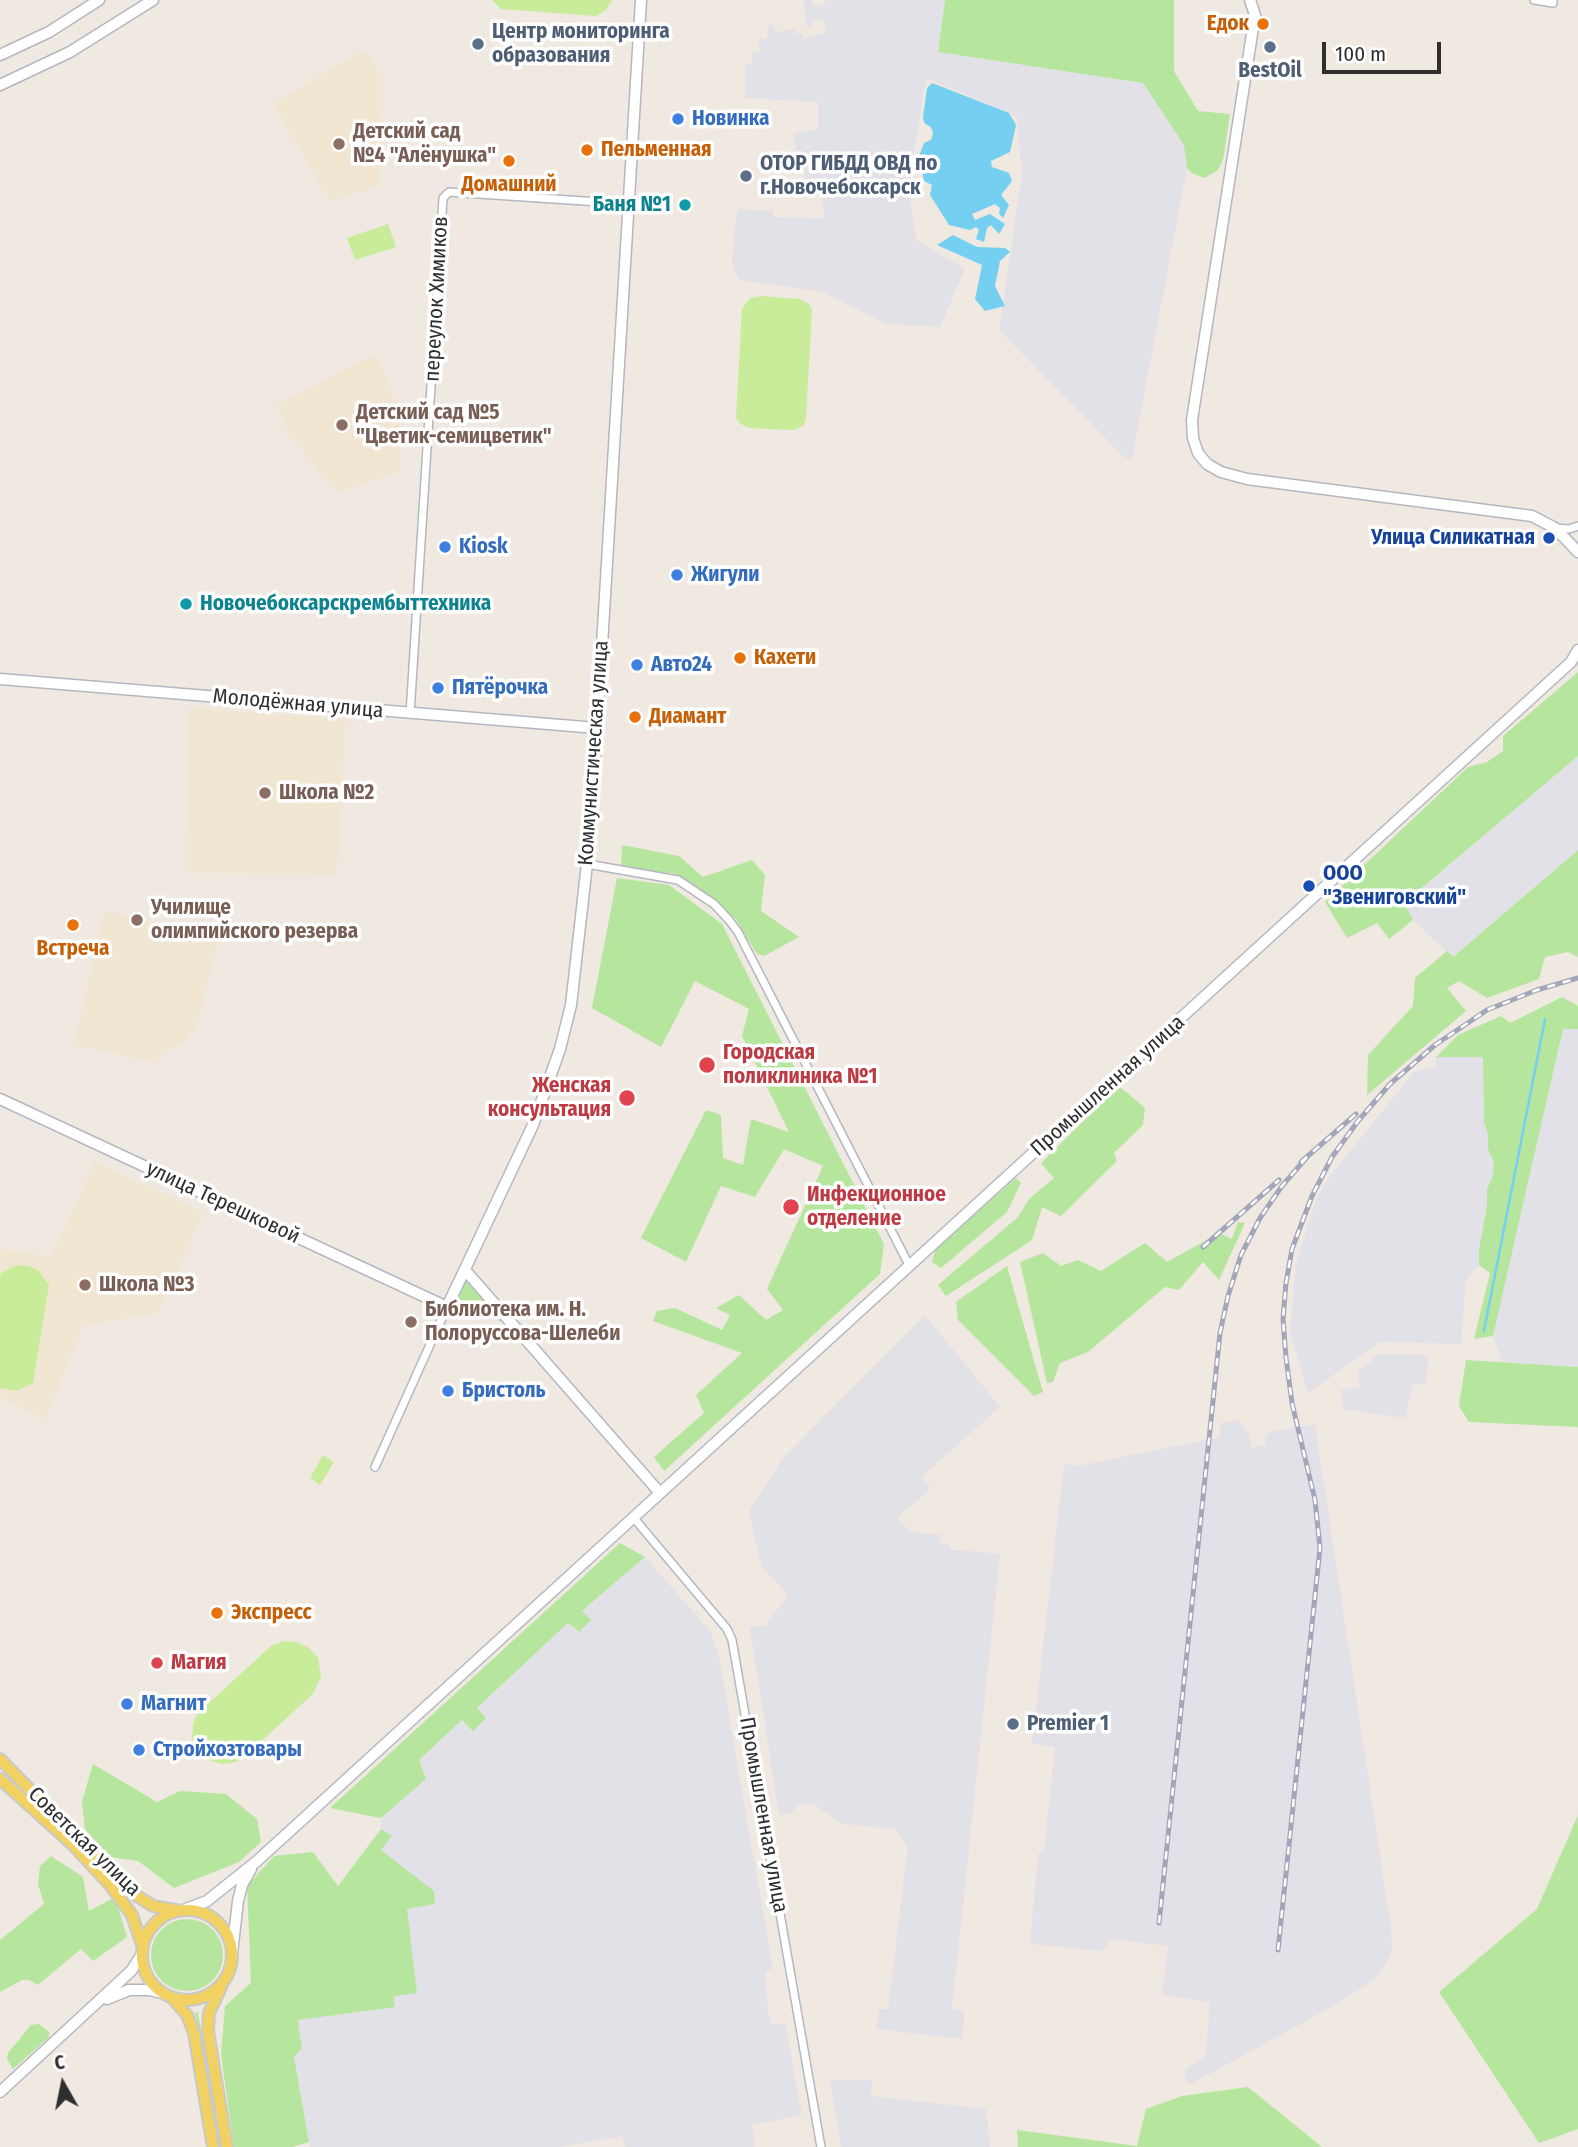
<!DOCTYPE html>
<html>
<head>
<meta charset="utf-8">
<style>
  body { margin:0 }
  #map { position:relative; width:1578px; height:2147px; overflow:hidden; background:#efe9e1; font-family:"Fira Sans Condensed",sans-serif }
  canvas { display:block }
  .north { position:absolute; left:28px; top:2049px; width:70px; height:70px; -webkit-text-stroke:5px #fff; paint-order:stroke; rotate:351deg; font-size:19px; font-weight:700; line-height:28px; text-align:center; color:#2e2e2e }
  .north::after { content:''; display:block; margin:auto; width:24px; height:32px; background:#2e2e2e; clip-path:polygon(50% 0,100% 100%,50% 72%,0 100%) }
  .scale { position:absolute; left:1322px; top:42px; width:119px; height:32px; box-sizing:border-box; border:4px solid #2e2e2e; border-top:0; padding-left:9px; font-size:21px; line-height:24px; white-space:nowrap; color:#2e2e2e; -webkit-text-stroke:5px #fff; paint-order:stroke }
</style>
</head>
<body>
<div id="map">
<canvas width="1578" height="2147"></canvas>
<div class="north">С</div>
<div class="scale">100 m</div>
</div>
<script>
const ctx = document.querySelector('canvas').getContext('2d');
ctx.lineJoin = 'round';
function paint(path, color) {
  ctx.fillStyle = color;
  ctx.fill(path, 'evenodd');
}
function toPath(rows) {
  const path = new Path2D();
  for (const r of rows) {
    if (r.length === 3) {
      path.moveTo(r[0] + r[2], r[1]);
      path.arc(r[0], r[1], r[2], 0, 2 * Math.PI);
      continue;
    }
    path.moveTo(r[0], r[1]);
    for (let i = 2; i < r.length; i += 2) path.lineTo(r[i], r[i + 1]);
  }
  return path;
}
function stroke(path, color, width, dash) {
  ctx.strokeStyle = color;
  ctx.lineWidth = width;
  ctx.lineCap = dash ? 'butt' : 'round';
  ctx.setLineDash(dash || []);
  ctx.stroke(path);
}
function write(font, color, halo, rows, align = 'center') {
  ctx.font = font + ' "Fira Sans Condensed",sans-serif';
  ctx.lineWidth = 7;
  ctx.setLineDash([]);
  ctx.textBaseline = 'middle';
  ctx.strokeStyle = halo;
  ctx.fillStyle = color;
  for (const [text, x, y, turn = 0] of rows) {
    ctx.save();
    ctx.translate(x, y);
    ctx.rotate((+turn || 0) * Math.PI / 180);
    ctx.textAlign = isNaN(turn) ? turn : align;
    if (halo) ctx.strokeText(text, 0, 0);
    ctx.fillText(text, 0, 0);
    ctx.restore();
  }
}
paint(toPath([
  [803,0,811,0,813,6,825,4,825,0,945,0,938,52,1143,83,1184,145,1187,168,1132,459,1124,457,999,330,1022,173,1017,117,926,78,909,186,916,240,965,269,940,327,887,324,823,292,739,280,732,267,733,243,738,209,773,211,773,217,825,218,821,195,809,197,804,169,799,169,793,133,818,129,818,102,745,98,745,64,751,64,753,52,760,53,759,39,767,39,768,24,774,25,776,32,795,29,796,34,802,33,803,39,826,33,824,19,813,21,813,27,807,28],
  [1578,756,1578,850,1453,957,1413,920,1404,904],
  [1563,1029,1578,1029,1578,1367,1502,1362,1493,1336],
  [1436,1057,1483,1057,1484,1122,1488,1134,1488,1149,1494,1163,1492,1178,1487,1189,1487,1204,1483,1220,1479,1265,1466,1280,1461,1344,1380,1342,1308,1393,1290,1332,1296,1263,1317,1197,1331,1175,1414,1072,1436,1066],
  [925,1315,1000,1407,921,1477,931,1488,897,1518,911,1532,941,1535,940,1543,949,1544,949,1549,1000,1554,952,2009,964,2011,963,2039,876,2029,879,2009,888,2009,908,1847,895,1829,843,1824,812,1803,798,1805,790,1814,779,1815,750,1628,766,1625,788,1595,761,1566,749,1512,782,1459],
  [1379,1354,1429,1355,1426,1384,1413,1384,1405,1418,1343,1409,1341,1390,1360,1387,1358,1372],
  [1238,1420,1249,1433,1252,1448,1266,1445,1265,1437,1270,1432,1315,1424,1391,1928,1392,1951,1383,1970,1370,1983,1319,2014,1189,2085,1185,2078,1186,2069,1206,2055,1210,2002,1162,1995,1168,1946,1109,1939,1107,1948,1101,1951,1030,1944,1038,1854,1044,1851,1055,1747,1032,1744,1064,1464,1078,1466,1220,1437,1220,1423],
  [645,1557,710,1631,718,1652,773,1969,765,1971,768,2010,771,2025,785,2023,802,2115,752,2125,755,2147,625,2147,622,2136,559,2147,310,2147,294,2057,302,2048,298,2020,395,2007,394,1996,410,1939,407,1909,381,1850,392,1836,381,1829,381,1818,426,1779,419,1760,462,1720,473,1730,485,1718,477,1709,568,1623,578,1632,582,1612],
  [830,2080,872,2080,871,2096,986,2109,990,2147,841,2147]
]), '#e3e1e8');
paint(toPath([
  [364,49,383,77,380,185,330,201,273,104],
  [371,356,381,365,400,413,400,471,337,493,290,436,276,405],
  [189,708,346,719,337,874,191,873,185,868],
  [104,911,219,937,198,1024,182,1044,166,1052,155,1063,74,1044],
  [95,1161,204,1213,158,1313,84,1325,45,1420,0,1396,0,1248,51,1257]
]), '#f0e6d1');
paint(toPath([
  [945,0,1174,0,1174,71,1198,111,1230,114,1223,160,1218,170,1204,178,1192,173,1187,168,1184,145,1143,83,938,52],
  [1578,672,1578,756,1404,903,1413,920,1389,939,1377,923,1347,938,1325,902,1468,767,1487,762,1503,751,1503,736],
  [622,845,679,856,703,877,752,860,765,875,761,911,799,937,764,956,757,954,735,918,676,874,621,867],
  [1578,850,1578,957,1568,952,1545,957,1539,979,1487,998,1459,981,1447,988,1466,1011,1367,1095,1368,1055,1413,1006,1415,978,1447,951,1453,957],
  [617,878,669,885,722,924,884,1244,880,1274,664,1471,654,1457,704,1413,696,1395,742,1353,653,1321,657,1311,675,1308,722,1330,730,1315,716,1308,739,1295,766,1320,783,1310,767,1289,823,1166,784,1149,755,1197,721,1186,686,1262,641,1238,706,1110,721,1115,723,1158,743,1165,751,1119,789,1132,742,1036,749,1009,695,981,661,1047,592,1008],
  [1562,997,1578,1006,1578,1029,1563,1029,1493,1336,1474,1339,1490,1273,1479,1265,1479,1250,1487,1204,1487,1189,1492,1178,1494,1163,1488,1149,1488,1134,1484,1122,1483,1057,1436,1057,1458,1035,1501,1016,1510,1023],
  [1119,1086,1145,1108,1143,1125,1114,1153,1117,1161,1061,1216,1042,1207,1032,1240,946,1296,938,1285,1018,1217,1029,1199,1054,1178,1041,1163],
  [1016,1178,1021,1183,1007,1212,941,1268,932,1262,936,1248],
  [1238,1222,1245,1223,1219,1280,1203,1262,1179,1290,1165,1287,1088,1352,1060,1363,1053,1382,1047,1383,1020,1262,1043,1253,1061,1266,1078,1260,1101,1271,1145,1243,1167,1262,1219,1233,1232,1239],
  [1007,1266,1043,1392,1034,1396,958,1320,956,1302],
  [467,1278,507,1324,454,1302],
  [1466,1360,1578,1367,1578,1427,1469,1422,1459,1406],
  [620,1543,645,1557,582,1611,591,1620,579,1632,568,1623,477,1708,486,1718,473,1731,462,1720,419,1760,426,1779,381,1818,330,1808],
  [93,1764,157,1802,180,1791,226,1794,257,1819,261,1842,239,1862,174,1888,138,1861,110,1857,85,1829,82,1801],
  [1578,1815,1578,2129,1539,2143,1439,1992,1537,1909],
  [381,1829,392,1836,381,1850,434,1891,435,1904,407,1909,417,1993,394,1996,395,2007,298,2020,302,2048,294,2057,309,2142,292,2147,234,2147,221,2054,225,2006,251,1983,247,1886,274,1856,313,1852,338,1886],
  [51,1856,83,1877,89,1911,115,1897,127,1937,93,1961,81,1949,38,1985,29,1980,22,1980,0,1992,0,1940,44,1904,38,1884,40,1866],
  [187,1955,36],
  [198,2012,221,2147,217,2147,195,2013],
  [39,2024,49,2032,49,2037,13,2069,7,2059,8,2053,31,2025],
  [1248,2087,1322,2147,1018,2147,1017,2130,1137,2146,1146,2109,1182,2096]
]), '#b6e59e');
paint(toPath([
  [492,0,612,0,606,10,596,16,501,9],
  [388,224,396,247,355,260,347,238],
  [762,296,799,299,809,304,812,310,806,418,804,425,794,430,749,428,739,423,736,417,742,309,750,298],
  [17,1265,28,1266,38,1270,49,1285,33,1383,16,1391,0,1388,0,1277,1,1273],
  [323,1455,334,1462,320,1485,310,1478],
  [283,1641,297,1642,309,1648,318,1658,321,1677,313,1694,246,1755,236,1762,223,1764,211,1761,199,1752,192,1739,193,1723,198,1713,271,1646]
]), '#c9ec9a');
paint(toPath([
  [932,83,1009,113,1016,125,1010,152,991,161,992,167,1009,173,1012,181,1001,195,1009,205,1003,218,999,214,1000,208,995,204,972,214,975,220,990,214,1005,224,999,234,991,225,987,228,984,242,976,239,979,230,976,227,970,230,949,225,930,195,932,185,924,181,919,156,924,143,931,140,933,133,931,127,925,124,923,118,927,88],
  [953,235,977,247,1005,248,1010,252,1000,261,995,286,1005,306,985,311,975,299,982,265,937,245]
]), '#75cff0');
stroke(toPath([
  [1484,1331,1545,1019]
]), '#75cff0', 2.5);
const street = toPath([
  [1534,0,1553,3,1553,0],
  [1555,528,1569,529,1578,526],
  [410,714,443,198,449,192,629,204],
  [587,864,678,880,714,904,729,920,738,932,909,1265],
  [375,1467,447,1307],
  [633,1517,727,1629,732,1640,821,2147]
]);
const secondary = toPath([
  [1250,0,1255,15,1254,21,1192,420,1193,438,1198,453,1207,464,1221,472,1247,479,1532,516,1555,528,1578,552],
  [0,55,49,32,99,0],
  [0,85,70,52,153,0],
  [0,679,597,728],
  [0,1099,447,1307,533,1125,560,1049,571,1005,587,864,597,728,641,0],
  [465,1270,660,1493],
  [186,1909,207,1901,257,1861,1571,662,1578,650],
  [232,1953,238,1901,242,1885,251,1869],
  [107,1999,129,1990,149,1990,163,1993],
  [0,2092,131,1971,142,1954]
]);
const primary = toPath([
  [0,1759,129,1891,153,1906,175,1910],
  [0,1779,72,1844,110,1885,132,1915,142,1945],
  [187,1955,45],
  [221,1987,209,2013,208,2031,227,2147],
  [173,1999,187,2015,194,2033,213,2147]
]);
stroke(street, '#b4b7c1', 10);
stroke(secondary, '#b4b7c1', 13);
stroke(primary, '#c9c9c9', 14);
stroke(street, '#fff', 7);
stroke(secondary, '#fff', 10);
stroke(primary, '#f2d163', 10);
const rail = toPath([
  [1301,1162,1356,1114],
  [1203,1247,1279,1180],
  [1159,1923,1220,1333,1228,1296,1241,1255,1260,1218,1282,1186,1308,1156],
  [1278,1950,1320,1548,1315,1500,1292,1403,1286,1358,1283,1319,1286,1283,1292,1249,1312,1196,1332,1157,1358,1121,1390,1084,1435,1045,1487,1010,1537,990,1578,978]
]);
stroke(rail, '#a3a6b8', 5);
stroke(rail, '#fff', 2.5, [8]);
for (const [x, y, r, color] of [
  [1263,24,7,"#e8710a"],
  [478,44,7,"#5c6f8a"],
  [1270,47,7,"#5c6f8a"],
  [678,119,7,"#3f7fe0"],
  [339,144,7,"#8d6e63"],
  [587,150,7,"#e8710a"],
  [509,161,7,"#e8710a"],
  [746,176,7,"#5c6f8a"],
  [685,205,7,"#0f9aa8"],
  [342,425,7,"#8d6e63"],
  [1549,538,7,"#1a4fb4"],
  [445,547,7,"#3f7fe0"],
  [677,575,7,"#3f7fe0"],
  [186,604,7,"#0f9aa8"],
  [740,658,7,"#e8710a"],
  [637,665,7,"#3f7fe0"],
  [438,688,7,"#3f7fe0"],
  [635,717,7,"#e8710a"],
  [265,793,7,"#8d6e63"],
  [1309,886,7,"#1a4fb4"],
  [137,920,7,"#8d6e63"],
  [73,925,7,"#e8710a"],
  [707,1065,9,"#e0444e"],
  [627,1098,9,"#e0444e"],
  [791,1207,9,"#e0444e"],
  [85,1285,7,"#8d6e63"],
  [411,1322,7,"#8d6e63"],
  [448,1391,7,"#3f7fe0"],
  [217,1613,7,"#e8710a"],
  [157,1663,7,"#e0444e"],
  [127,1704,7,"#3f7fe0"],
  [1013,1724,7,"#5c6f8a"],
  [139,1750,7,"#3f7fe0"]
]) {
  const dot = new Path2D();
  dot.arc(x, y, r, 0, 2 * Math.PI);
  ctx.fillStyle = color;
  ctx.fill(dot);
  stroke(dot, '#fff', 2.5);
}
write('bold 21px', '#c56008', '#fff', [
  ["Едок",1249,24,"right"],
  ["Пельменная",601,150],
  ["Домашний",509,185,"center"],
  ["Кахети",754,658],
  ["Диамант",649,717],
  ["Встреча",73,949,"center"],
  ["Экспресс",231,1613]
], 'left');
write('bold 21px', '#4e5e75', '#fff', [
  ["Центр мониторинга",492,32],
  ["образования",492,56],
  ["BestOil",1270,71,"center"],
  ["ОТОР ГИБДД ОВД по",760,164],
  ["г.Новочебоксарск",760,188],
  ["Premier 1",1027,1724]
], 'left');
write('bold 21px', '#366cbe', '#fff', [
  ["Новинка",692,119],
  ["Kiosk",459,547],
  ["Жигули",691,575],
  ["Авто24",651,665],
  ["Пятёрочка",452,688],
  ["Бристоль",462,1391],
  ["Магнит",141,1704],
  ["Стройхозтовары",153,1750]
], 'left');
write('bold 21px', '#785e54', '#fff', [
  ["Детский сад",353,132],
  ["№4 \"Алёнушка\"",353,156],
  ["Детский сад №5",356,413],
  ["\"Цветик-семицветик\"",356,437],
  ["Школа №2",279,793],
  ["Училище",151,908],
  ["олимпийского резерва",151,932],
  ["Школа №3",99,1285],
  ["Библиотека им. Н.",425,1310],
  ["Полоруссова-Шелеби",425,1334]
], 'left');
write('bold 21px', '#0d838f', '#fff', [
  ["Баня №1",671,205],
  ["Новочебоксарскрембыттехника",200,604,"left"]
], 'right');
write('21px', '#2e2e2e', '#fff', [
  ["переулок Химиков",437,299,-87],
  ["Молодёжная улица",298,704,5],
  ["Коммунистическая улица",594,753,-86],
  ["Промышленная улица",1108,1086,-42],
  ["улица Терешковой",223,1203,25],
  ["Промышленная улица",763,1815,80],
  ["Советская улица",84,1842,44]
]);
write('bold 21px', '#164399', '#fff', [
  ["Улица Силикатная",1535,538],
  ["ООО",1323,874,"left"],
  ["\"Звениговский\"",1323,898,"left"]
], 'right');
write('bold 21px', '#be3a42', '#fff', [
  ["Городская",723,1053],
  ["поликлиника №1",723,1077],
  ["Женская",611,1086,"right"],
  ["консультация",611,1110,"right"],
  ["Инфекционное",807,1195],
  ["отделение",807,1219],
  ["Магия",171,1663]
], 'left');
</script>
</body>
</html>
